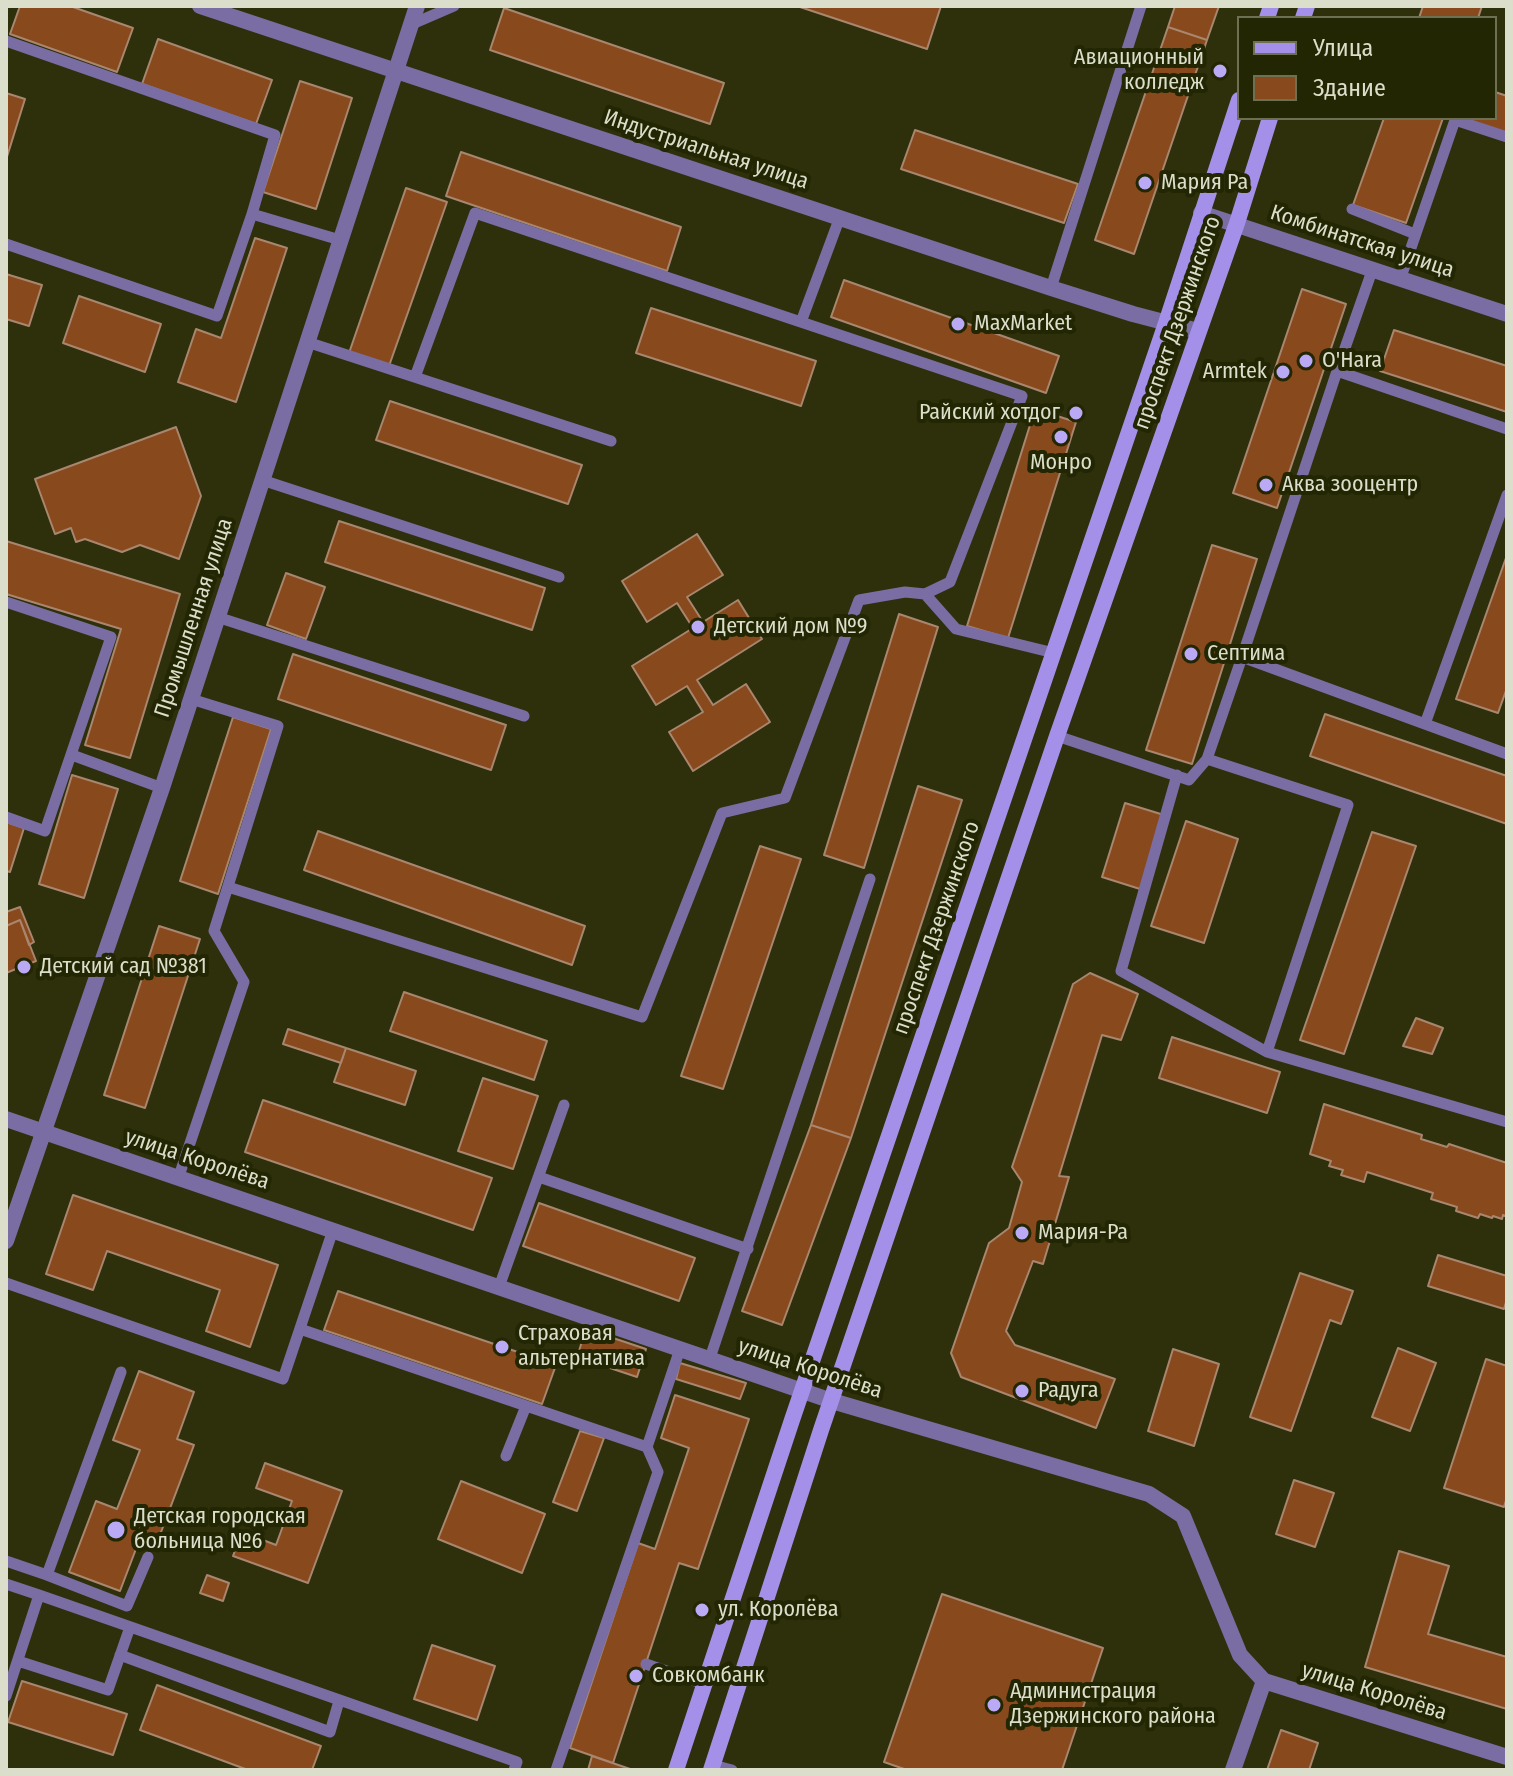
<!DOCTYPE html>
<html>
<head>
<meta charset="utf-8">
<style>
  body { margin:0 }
  #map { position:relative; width:1513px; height:1776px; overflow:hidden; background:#2d300b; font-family:"Fira Sans Condensed",sans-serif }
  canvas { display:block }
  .frame { position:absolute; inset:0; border:8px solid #dbdeca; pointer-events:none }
  .legend { position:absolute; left:1237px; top:16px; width:260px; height:104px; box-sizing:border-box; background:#232602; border:2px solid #6d7052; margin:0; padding:10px 14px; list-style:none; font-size:24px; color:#dbdeca }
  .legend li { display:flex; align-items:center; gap:16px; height:40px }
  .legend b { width:40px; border:2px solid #6d7052 }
</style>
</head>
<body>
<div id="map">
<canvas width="1513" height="1776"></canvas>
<div class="frame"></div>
<ul class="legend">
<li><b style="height:10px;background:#a490e8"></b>Улица</li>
<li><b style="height:22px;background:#884a1c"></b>Здание</li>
</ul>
</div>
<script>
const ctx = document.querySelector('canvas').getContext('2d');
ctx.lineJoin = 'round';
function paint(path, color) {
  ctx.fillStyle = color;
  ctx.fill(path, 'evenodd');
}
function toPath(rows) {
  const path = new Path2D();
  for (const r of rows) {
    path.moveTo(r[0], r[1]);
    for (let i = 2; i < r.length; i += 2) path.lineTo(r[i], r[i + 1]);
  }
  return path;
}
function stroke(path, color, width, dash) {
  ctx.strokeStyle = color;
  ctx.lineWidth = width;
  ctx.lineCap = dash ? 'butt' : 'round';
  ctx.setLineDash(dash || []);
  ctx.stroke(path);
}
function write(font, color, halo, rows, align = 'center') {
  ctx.font = font + ' "Fira Sans Condensed",sans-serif';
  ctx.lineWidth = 8;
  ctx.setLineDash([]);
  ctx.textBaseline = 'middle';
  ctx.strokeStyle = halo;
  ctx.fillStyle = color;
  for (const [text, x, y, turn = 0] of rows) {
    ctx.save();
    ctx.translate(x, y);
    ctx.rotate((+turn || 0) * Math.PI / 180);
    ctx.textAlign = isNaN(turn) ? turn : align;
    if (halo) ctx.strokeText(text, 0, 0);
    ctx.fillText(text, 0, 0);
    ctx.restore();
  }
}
const building = toPath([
  [20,6,70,6,133,28,117,72,10,34,20,6],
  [797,6,941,6,927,49,797,6],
  [1175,6,1219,6,1207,40,1168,27,1175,6],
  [1423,6,1482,6,1478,18,1419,18,1423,6],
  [504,8,724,83,710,124,490,50,504,8],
  [1168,27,1207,40,1134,254,1095,240,1168,27],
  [158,39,272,80,256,124,142,84,158,39],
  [300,81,352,98,316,209,263,192,300,81],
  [1495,92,1507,96,1507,134,1461,118,1495,118,1495,92],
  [6,93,25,99,6,160,6,93],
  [1384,118,1443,118,1406,223,1353,205,1384,118],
  [915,130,1078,184,1064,223,901,169,915,130],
  [461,152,681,227,667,271,446,196,461,152],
  [406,188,447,202,389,366,349,353,406,188],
  [255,238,287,248,236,402,178,382,196,329,221,338,255,238],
  [6,274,42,285,29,326,6,319,6,274],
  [844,280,1059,356,1046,393,831,317,844,280],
  [1302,289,1346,304,1277,508,1233,493,1302,289],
  [79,296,161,324,145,372,63,343,79,296],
  [651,308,816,361,801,406,636,353,651,308],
  [1394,330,1507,366,1507,412,1380,371,1394,330],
  [390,401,582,465,568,504,376,440,390,401],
  [1035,409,1076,422,1008,638,967,626,1035,409],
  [176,427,201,496,179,559,140,545,122,552,85,539,76,542,71,528,55,534,35,479,176,427],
  [339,521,545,588,532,630,325,562,339,521],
  [697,534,723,575,687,597,703,622,738,600,762,639,697,680,713,705,746,684,770,722,693,771,669,732,703,712,687,686,656,705,632,666,693,628,677,603,647,622,622,581,697,534],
  [6,541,180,594,130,758,85,745,121,629,6,594,6,541],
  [1212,545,1257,559,1192,764,1146,750,1212,545],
  [1507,555,1507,688,1498,713,1456,699,1507,555],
  [286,573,325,587,306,639,267,625,286,573],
  [899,614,938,627,864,868,824,855,899,614],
  [293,654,506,725,491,770,278,699,293,654],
  [1325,714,1507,776,1507,824,1310,756,1325,714],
  [233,717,271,729,218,894,180,881,233,717],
  [72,775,118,789,84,898,39,884,72,775],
  [918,786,962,800,851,1138,811,1125,918,786],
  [1125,803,1164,815,1140,889,1102,877,1125,803],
  [1186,821,1238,839,1204,943,1151,926,1186,821],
  [6,822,24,828,10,872,6,871,6,822],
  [318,831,585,926,572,965,304,870,318,831],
  [1372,832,1416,846,1344,1054,1300,1040,1372,832],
  [760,846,801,859,723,1089,681,1076,760,846],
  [20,907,34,942,29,945,20,920,6,926,6,912,20,907],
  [20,920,36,961,6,973,6,926,20,920],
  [159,926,200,939,145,1108,104,1095,159,926],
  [1090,973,1138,994,1121,1040,1102,1035,1059,1176,1069,1177,1043,1264,1033,1261,1006,1331,1015,1345,1115,1379,1096,1428,961,1377,951,1353,989,1243,1009,1228,1022,1182,1012,1167,1073,984,1090,973],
  [404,992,547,1041,534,1080,390,1031,404,992],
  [1416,1018,1443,1028,1432,1054,1403,1046,1416,1018],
  [288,1029,346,1048,341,1063,283,1044,288,1029],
  [1172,1037,1280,1072,1267,1113,1159,1078,1172,1037],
  [346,1048,416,1071,405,1105,334,1082,346,1048],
  [483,1078,538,1096,513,1169,458,1151,483,1078],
  [263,1100,492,1178,473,1230,245,1152,263,1100],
  [1324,1104,1422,1135,1421,1139,1447,1147,1449,1144,1507,1163,1507,1217,1503,1215,1502,1219,1493,1216,1492,1218,1480,1214,1478,1218,1456,1211,1457,1207,1431,1199,1433,1193,1367,1172,1364,1182,1341,1175,1343,1170,1329,1166,1331,1161,1310,1154,1324,1104],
  [811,1125,851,1138,782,1325,742,1311,811,1125],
  [73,1195,278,1265,250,1347,206,1331,220,1290,107,1251,93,1290,46,1274,73,1195],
  [539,1203,695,1258,679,1301,523,1246,539,1203],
  [1438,1255,1507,1276,1507,1299,1504,1309,1428,1286,1438,1255],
  [1300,1273,1353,1291,1341,1324,1330,1320,1291,1431,1250,1417,1300,1273],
  [338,1291,556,1365,542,1404,324,1330,338,1291],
  [586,1329,646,1349,637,1377,577,1357,586,1329],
  [1398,1348,1436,1363,1410,1431,1372,1417,1398,1348],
  [1173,1349,1219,1364,1194,1446,1148,1431,1173,1349],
  [1486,1359,1507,1366,1507,1497,1504,1507,1444,1488,1486,1359],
  [680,1363,746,1383,740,1399,676,1379,680,1363],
  [139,1371,194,1392,177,1439,194,1445,155,1548,139,1541,120,1591,69,1572,96,1501,117,1509,140,1450,113,1440,139,1371],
  [675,1395,749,1419,698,1569,679,1563,613,1763,570,1748,638,1543,655,1549,689,1448,661,1438,675,1395],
  [580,1431,604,1438,577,1511,553,1502,580,1431],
  [265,1463,342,1491,308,1583,233,1556,242,1532,276,1545,292,1501,256,1488,265,1463],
  [1294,1480,1334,1493,1315,1547,1276,1534,1294,1480],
  [461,1481,545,1514,522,1573,438,1539,461,1481],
  [1399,1551,1449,1566,1428,1634,1507,1657,1507,1709,1365,1667,1399,1551],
  [207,1575,229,1583,223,1601,200,1593,207,1575],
  [942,1594,1103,1648,1062,1770,907,1770,884,1762,942,1594],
  [432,1645,495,1666,477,1720,414,1699,432,1645],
  [22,1681,127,1714,113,1755,8,1722,22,1681],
  [157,1685,321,1746,312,1770,248,1770,140,1730,157,1685],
  [1281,1730,1318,1743,1309,1770,1267,1770,1281,1730],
  [592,1756,633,1770,588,1770,592,1756]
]);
paint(building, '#884a1c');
stroke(building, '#a9866f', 2);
stroke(toPath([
  [410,25,454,6],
  [6,41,275,135,252,214,217,316,6,244],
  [1352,209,1415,234],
  [252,214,340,240],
  [1373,268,1337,371,1507,429],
  [1401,277,1455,120,1507,137],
  [1051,288,1141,6],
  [801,322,840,217],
  [307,342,611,441],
  [1337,371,1242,657,1425,724],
  [262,480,559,577],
  [1507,495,1425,724,1507,754],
  [925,594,956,629,1054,653],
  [6,602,111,637,45,831,6,817],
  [217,617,524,716],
  [1057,736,1189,780,1207,759,1242,657],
  [72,755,162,788],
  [1207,759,1348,805,1267,1052,1507,1122],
  [1177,775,1121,971,1267,1052],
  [228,887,642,1017,722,813,785,798,859,600,905,592,925,594,950,582,1022,396,475,213,415,377],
  [179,1176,244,982,214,931,278,726,191,699],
  [539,1177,748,1249],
  [6,1283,283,1379,333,1230],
  [499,1287,564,1105],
  [300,1329,647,1447],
  [710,1358,870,879],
  [506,1456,526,1406],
  [6,1561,47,1575,121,1372],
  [47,1575,127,1606,148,1557],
  [6,1584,39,1595,6,1696],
  [39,1595,517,1762,514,1770],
  [120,1655,330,1732,339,1701],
  [18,1661,108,1690,130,1627],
  [646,1664,704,1684],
  [713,1765,732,1770],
  [556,1770,658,1472,647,1447,680,1349]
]), '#796da4', 11);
stroke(toPath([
  [200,6,1051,288,1133,314,1198,331],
  [1201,213,1507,314],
  [6,1119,832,1401,1149,1494,1183,1516,1240,1655,1264,1681,1507,1757],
  [1233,1770,1264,1681]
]), '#796da4', 16);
stroke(toPath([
  [6,1241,162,788,417,6]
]), '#796da4', 16);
stroke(toPath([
  [1267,18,1271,6],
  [1303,18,1307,6],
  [676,1770,792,1420,1166,323,1239,100],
  [711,1770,821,1430,1057,736,1237,223,1270,118]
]), '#a490e8', 16);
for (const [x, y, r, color] of [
  [1220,71,8,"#baaaf6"],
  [1145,183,8,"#baaaf6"],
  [958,324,8,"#baaaf6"],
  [1306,361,8,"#baaaf6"],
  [1283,372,8,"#baaaf6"],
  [1076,413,8,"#baaaf6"],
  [1061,437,8,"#baaaf6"],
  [1266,485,8,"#baaaf6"],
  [698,627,8,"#baaaf6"],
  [1191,654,8,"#baaaf6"],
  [24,967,8,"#baaaf6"],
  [1022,1233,8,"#baaaf6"],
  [502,1347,8,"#baaaf6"],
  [1022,1391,8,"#baaaf6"],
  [116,1530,10,"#baaaf6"],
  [702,1610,8,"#baaaf6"],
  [636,1676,8,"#baaaf6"],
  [994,1705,8,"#baaaf6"]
]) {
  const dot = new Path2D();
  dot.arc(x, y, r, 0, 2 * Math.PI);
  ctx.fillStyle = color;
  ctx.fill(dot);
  stroke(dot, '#232602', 3);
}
write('22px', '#dbdeca', '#232602', [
  ["Авиационный",1204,58,"right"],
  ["колледж",1204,83,"right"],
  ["Мария Ра",1161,183],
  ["MaxMarket",974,324],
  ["O'Hara",1322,361],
  ["Armtek",1267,372,"right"],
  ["Райский хотдог",1060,413,"right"],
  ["Монро",1061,463,"center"],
  ["Аква зооцентр",1282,485],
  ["Детский дом №9",714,627],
  ["Септима",1207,654],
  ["Детский сад №381",40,967],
  ["Мария-Ра",1038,1233],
  ["Страховая",518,1334],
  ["альтернатива",518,1359],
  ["Радуга",1038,1391],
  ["Детская городская",134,1517],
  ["больница №6",134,1542],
  ["ул. Королёва",718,1610],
  ["Совкомбанк",652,1676],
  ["Администрация",1010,1692],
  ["Дзержинского района",1010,1717]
], 'left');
write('22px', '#dbdeca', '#232602', [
  ["Индустриальная улица",706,150,18],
  ["Комбинатская улица",1362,242,18],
  ["проспект Дзержинского",1178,323,-71],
  ["Промышленная улица",194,618,-72],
  ["проспект Дзержинского",937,928,-71],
  ["улица Королёва",197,1160,18],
  ["улица Королёва",810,1369,18],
  ["улица Королёва",1374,1692,17]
]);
</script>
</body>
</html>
